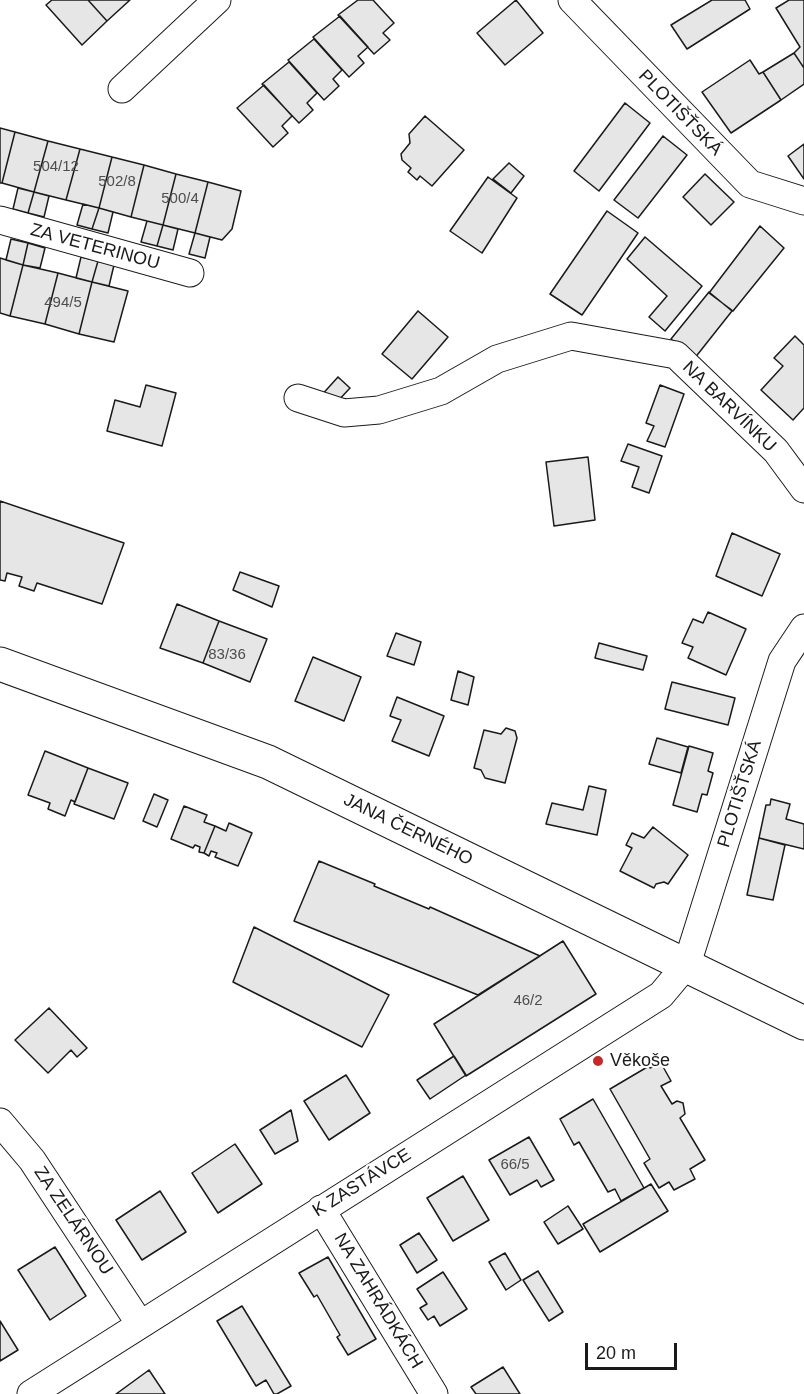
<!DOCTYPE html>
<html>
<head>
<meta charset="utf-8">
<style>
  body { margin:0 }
  #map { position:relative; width:804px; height:1394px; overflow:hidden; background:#fff; font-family:Helvetica,sans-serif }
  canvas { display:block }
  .scale { position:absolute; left:585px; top:1343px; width:92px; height:27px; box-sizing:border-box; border:3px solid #1a1a1a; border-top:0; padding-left:8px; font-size:18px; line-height:21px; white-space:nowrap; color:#1a1a1a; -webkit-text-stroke:4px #fff; paint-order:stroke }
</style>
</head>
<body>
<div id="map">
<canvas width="804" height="1394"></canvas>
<div class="scale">20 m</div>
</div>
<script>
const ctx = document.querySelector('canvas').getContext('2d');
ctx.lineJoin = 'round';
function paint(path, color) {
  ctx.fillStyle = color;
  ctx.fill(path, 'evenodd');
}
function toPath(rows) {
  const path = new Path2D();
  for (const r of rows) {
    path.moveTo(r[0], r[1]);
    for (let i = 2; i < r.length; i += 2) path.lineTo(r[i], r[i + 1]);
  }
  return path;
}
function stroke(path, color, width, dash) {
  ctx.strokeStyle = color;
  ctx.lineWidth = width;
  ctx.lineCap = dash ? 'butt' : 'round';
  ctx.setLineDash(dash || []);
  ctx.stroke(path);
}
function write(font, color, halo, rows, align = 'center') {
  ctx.font = font + ' Helvetica,sans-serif';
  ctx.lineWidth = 4.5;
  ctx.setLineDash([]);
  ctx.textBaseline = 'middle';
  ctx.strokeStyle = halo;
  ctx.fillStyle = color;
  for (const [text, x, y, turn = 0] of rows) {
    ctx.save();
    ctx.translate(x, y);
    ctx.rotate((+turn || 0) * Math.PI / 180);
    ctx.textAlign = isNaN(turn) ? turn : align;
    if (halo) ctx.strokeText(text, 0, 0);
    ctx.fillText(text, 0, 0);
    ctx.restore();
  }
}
const building = toPath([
  [52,0,88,0,107,21,82,45,46,5,52,0],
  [88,0,130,0,107,21,88,0],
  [358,0,373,0,394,23,383,33,390,40,374,54,338,15,358,0],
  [516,0,543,33,505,65,477,33,516,0],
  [712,0,745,0,750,9,687,49,671,25,712,0],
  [789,0,804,0,804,68,794,53,800,47,776,8,789,0],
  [340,16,368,47,358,56,364,63,349,77,313,37,340,16],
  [314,39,342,70,333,79,339,86,324,100,288,60,314,39],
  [794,53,804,68,804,84,781,100,763,72,794,53],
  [750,60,759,74,763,72,781,100,731,133,702,92,750,60],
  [289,62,317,93,307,103,313,110,299,123,262,84,289,62],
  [264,85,292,116,282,126,288,133,273,147,237,108,264,85],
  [625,103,650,123,599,191,574,171,625,103],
  [425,116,464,150,432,186,420,176,417,180,408,172,411,168,402,160,401,154,410,143,409,134,425,116],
  [0,128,15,132,2,183,0,183,0,128],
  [15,132,48,141,34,192,2,183,15,132],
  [663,136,687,155,638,218,614,200,663,136],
  [48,141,80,149,66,200,34,192,48,141],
  [804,144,804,179,788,156,804,144],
  [80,149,112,157,99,208,66,200,80,149],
  [112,157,144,165,131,217,99,208,112,157],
  [509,163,524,176,511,193,493,179,509,163],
  [144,165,176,174,163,225,131,217,144,165],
  [176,174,208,182,195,233,163,225,176,174],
  [705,174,734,202,711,225,683,197,705,174],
  [488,177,517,198,482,253,450,231,488,177],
  [208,182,241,191,232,229,222,240,195,233,208,182],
  [18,188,34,192,28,213,13,209,18,188],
  [34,192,49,196,44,217,28,213,34,192],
  [83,204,99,208,92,229,77,225,83,204],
  [99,208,113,212,108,233,92,229,99,208],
  [607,211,638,233,582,315,550,294,607,211],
  [147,221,163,225,157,246,141,242,147,221],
  [163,225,178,229,173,250,157,246,163,225],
  [760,226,784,248,733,311,709,293,760,226],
  [195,233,210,237,205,258,189,254,195,233],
  [645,237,702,286,665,331,649,317,667,296,627,259,645,237],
  [11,239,28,243,23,265,6,260,11,239],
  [28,243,45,248,40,268,23,265,28,243],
  [81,257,98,261,92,282,76,278,81,257],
  [0,258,23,265,10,316,0,313,0,258],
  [98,261,114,265,109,286,92,282,98,261],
  [23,265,58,273,45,324,10,316,23,265],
  [58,273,92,282,79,334,45,324,58,273],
  [92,282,128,291,114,342,79,334,92,282],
  [709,292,732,311,694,359,671,339,709,292],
  [418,311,448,337,412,379,382,354,418,311],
  [795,336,804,345,804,408,793,420,761,390,783,366,774,358,795,336],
  [338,377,350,388,337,402,319,398,338,377],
  [146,385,176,393,162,446,107,431,115,400,140,407,146,385],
  [660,385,684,394,665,447,647,441,654,426,646,423,660,385],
  [628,444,662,456,649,493,632,487,639,467,621,461,628,444],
  [588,457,595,520,554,526,546,462,588,457],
  [0,501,124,543,102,604,37,583,34,591,19,586,22,577,7,573,5,581,0,580,0,501],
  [732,533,780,554,762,596,716,576,732,533],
  [240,572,279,586,272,607,233,590,240,572],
  [177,604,219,621,203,663,160,648,177,604],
  [708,612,746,629,726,675,688,658,693,647,682,643,693,619,703,623,708,612],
  [219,621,267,639,250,682,203,663,219,621],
  [396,633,421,642,414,665,387,656,396,633],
  [599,643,647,656,643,670,595,658,599,643],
  [313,657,361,677,344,721,295,701,313,657],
  [458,671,474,677,468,705,451,700,458,671],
  [672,682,735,698,728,725,665,709,672,682],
  [397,697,444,716,429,756,392,741,401,720,390,716,397,697],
  [506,728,515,731,517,738,505,783,485,778,481,770,474,768,484,730,501,734,506,728],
  [657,738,688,747,681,773,649,764,657,738],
  [689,746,713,753,708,771,713,773,707,795,702,794,697,812,673,805,689,746],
  [45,751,88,768,75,802,71,800,65,816,48,809,50,803,28,795,45,751],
  [88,768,128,783,114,819,74,804,88,768],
  [589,786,606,790,597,835,546,824,552,803,583,810,589,786],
  [154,794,168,800,157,827,143,821,154,794],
  [771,799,790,804,786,819,804,824,804,849,759,838,766,805,770,805,771,799],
  [184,806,207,815,204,822,215,826,204,853,199,852,200,847,195,845,193,848,171,839,184,806],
  [229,823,252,833,238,866,215,857,217,853,211,851,209,856,204,853,215,826,226,831,229,823],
  [653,827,688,855,668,884,664,882,656,884,654,888,620,871,632,848,626,845,632,833,644,838,653,827],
  [759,838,785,845,773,900,747,895,759,838],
  [319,861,375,884,374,886,429,909,430,907,540,956,478,995,294,921,319,861],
  [254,927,389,995,362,1047,233,982,254,927],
  [563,941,596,994,466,1076,434,1024,563,941],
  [49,1008,87,1048,77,1057,71,1050,48,1073,15,1040,49,1008],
  [454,1056,466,1075,430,1099,417,1080,454,1056],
  [661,1063,671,1081,661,1086,672,1104,677,1101,683,1103,685,1114,680,1118,705,1160,690,1169,695,1179,674,1190,669,1182,659,1188,644,1163,650,1159,610,1089,649,1066,650,1068,661,1063],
  [346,1075,370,1113,329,1140,304,1101,346,1075],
  [593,1099,644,1188,621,1201,615,1189,608,1192,579,1142,574,1145,560,1119,593,1099],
  [291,1110,298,1141,275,1154,260,1130,291,1110],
  [529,1137,554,1180,541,1187,537,1180,510,1195,489,1160,529,1137],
  [235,1144,262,1184,218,1213,192,1173,235,1144],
  [463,1176,489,1220,453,1241,427,1198,463,1176],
  [651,1184,668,1211,600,1252,583,1224,651,1184],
  [160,1191,186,1232,142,1260,116,1220,160,1191],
  [568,1206,583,1229,558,1244,544,1222,568,1206],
  [419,1233,437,1260,417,1273,400,1245,419,1233],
  [55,1247,86,1296,50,1320,18,1270,55,1247],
  [505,1253,521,1280,506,1290,489,1262,505,1253],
  [328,1257,376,1339,348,1355,337,1337,340,1335,317,1295,314,1297,299,1273,328,1257],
  [538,1271,563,1312,549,1321,523,1280,538,1271],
  [443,1272,467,1309,440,1326,434,1316,428,1320,420,1308,427,1304,417,1289,443,1272],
  [242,1306,291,1386,277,1394,274,1394,266,1380,256,1386,217,1321,242,1306],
  [0,1321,18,1350,0,1361,0,1321],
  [503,1367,520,1394,476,1394,471,1387,503,1367],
  [149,1370,165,1394,116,1394,149,1370]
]);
paint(building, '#e6e6e6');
stroke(building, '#1a1a1a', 1.5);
const minor = toPath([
  [572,0,750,184,804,201],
  [122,89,217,0],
  [0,220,190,273],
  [298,398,344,413,379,410,441,391,497,359,571,336,676,355,776,451,804,489],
  [0,1122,32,1160,140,1324],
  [321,1209,434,1394],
  [31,1394,661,995,687,964,782,661,804,628]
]);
const tertiary = toPath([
  [0,664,268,762,804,1023]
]);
stroke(minor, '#1a1a1a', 29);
stroke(tertiary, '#1a1a1a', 35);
stroke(minor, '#fff', 27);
stroke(tertiary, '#fff', 33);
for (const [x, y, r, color] of [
  [598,1061,6,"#c62828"]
]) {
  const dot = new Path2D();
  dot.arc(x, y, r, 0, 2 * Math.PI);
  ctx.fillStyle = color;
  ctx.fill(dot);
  stroke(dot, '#fff', 2);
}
write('15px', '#4d4d4d', null, [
  ["504/12",56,167],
  ["502/8",117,182],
  ["500/4",180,199],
  ["494/5",63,303],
  ["83/36",227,655],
  ["46/2",528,1001],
  ["66/5",515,1165]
]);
write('18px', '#1a1a1a', '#fff', [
  ["PLOTIŠŤSKÁ",680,113,46],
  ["ZA VETERINOU",95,247,15],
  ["NA BARVÍNKU",729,407,44],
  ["PLOTIŠŤSKÁ",740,794,-73],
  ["JANA ČERNÉHO",408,830,26],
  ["K ZASTÁVCE",362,1183,-32],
  ["ZA ZELÁRNOU",73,1221,56],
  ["NA ZAHRÁDKÁCH",378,1301,59]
]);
write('18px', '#1a1a1a', '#fff', [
  ["Věkoše",610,1061]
], 'left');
</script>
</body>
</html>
